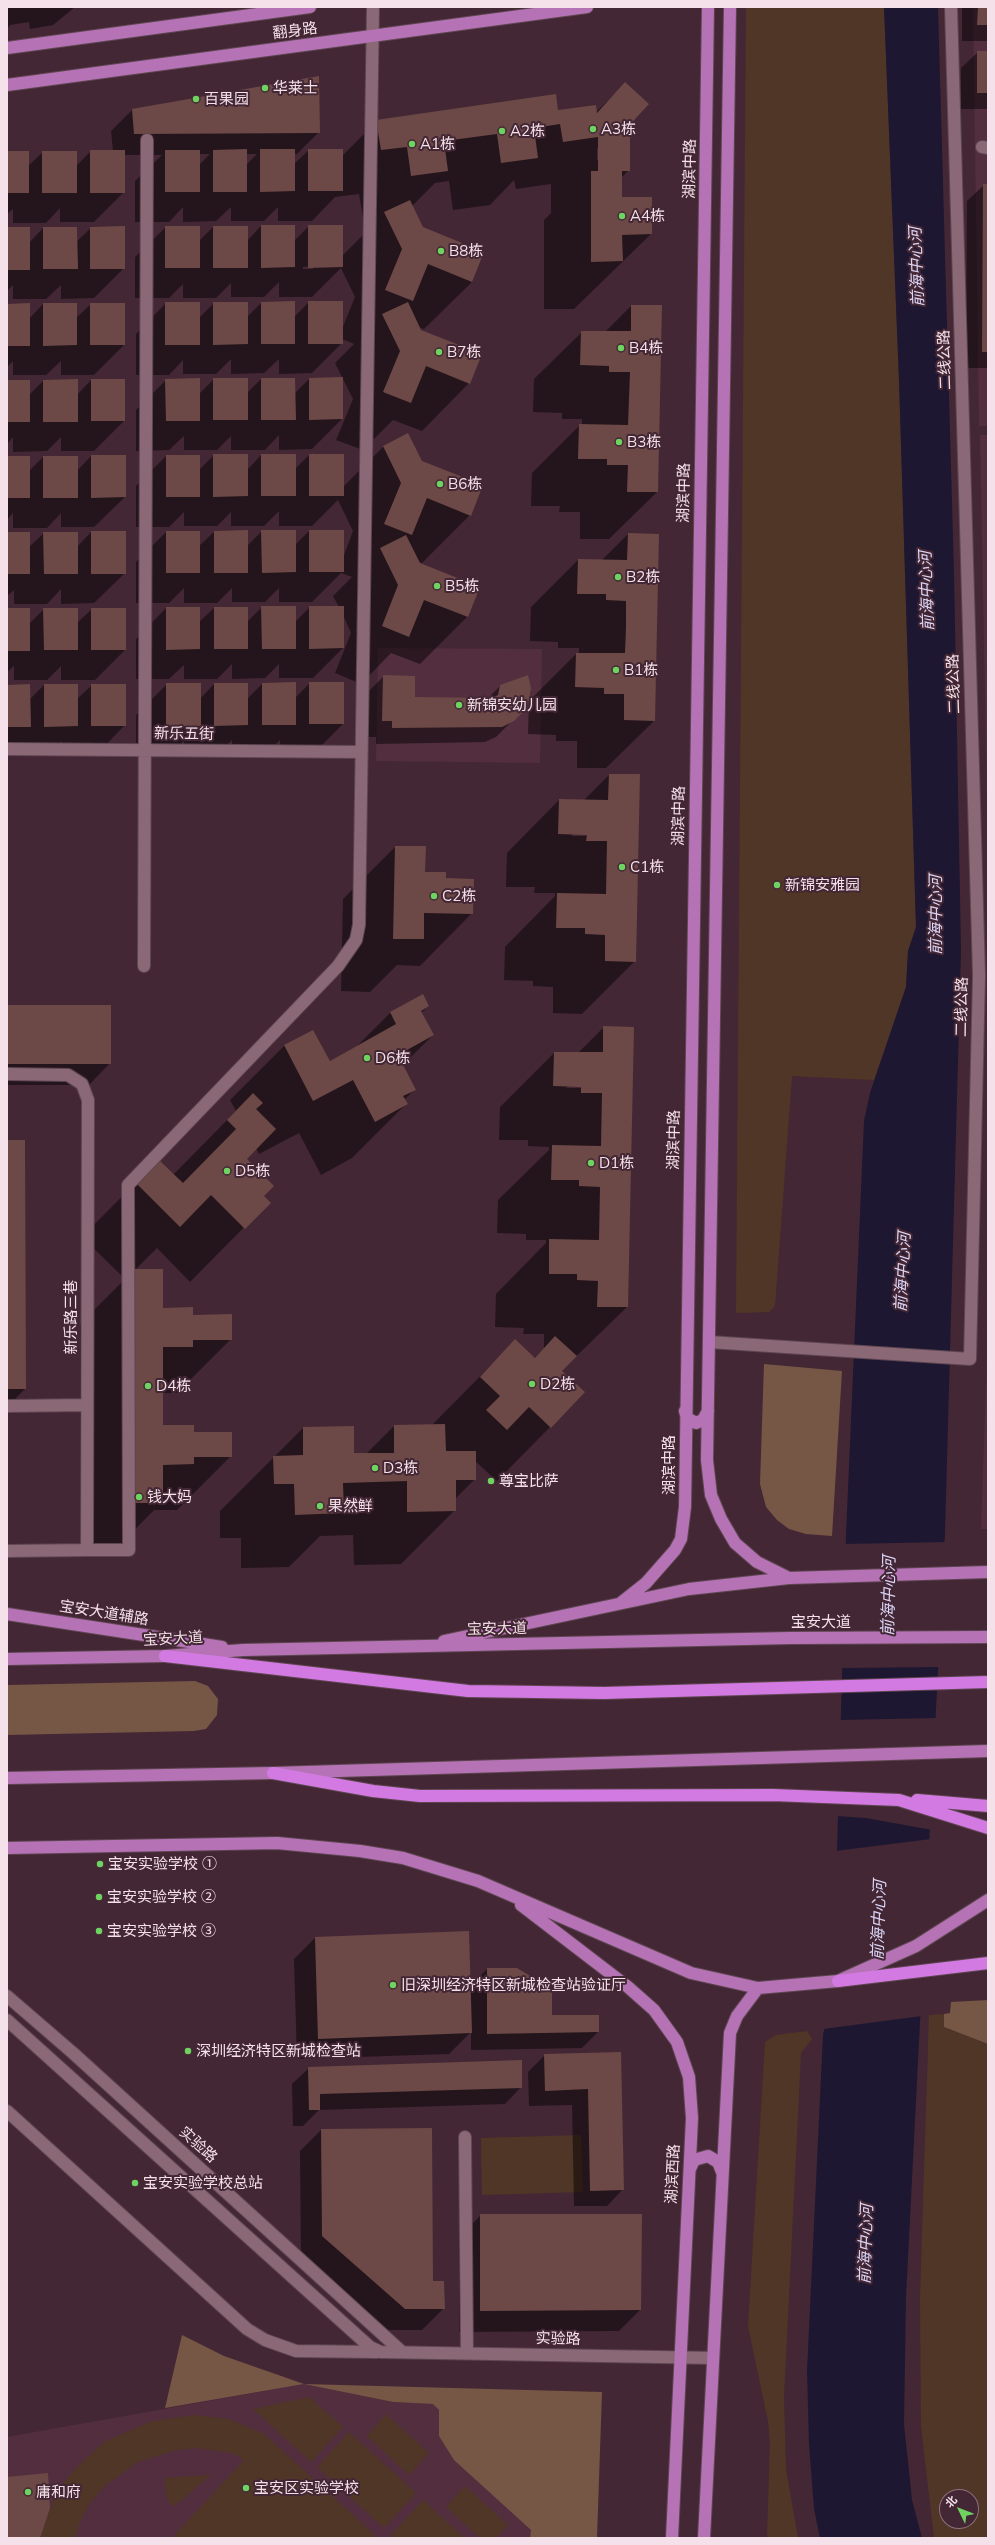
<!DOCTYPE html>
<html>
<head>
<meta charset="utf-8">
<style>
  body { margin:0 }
  #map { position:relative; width:995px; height:2545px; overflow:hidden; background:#442734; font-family:Mulish,"Noto Sans SC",sans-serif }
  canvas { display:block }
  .frame { position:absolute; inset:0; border:8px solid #f5e1e9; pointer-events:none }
  .north { position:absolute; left:939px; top:2489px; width:40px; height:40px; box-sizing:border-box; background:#442734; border:1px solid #8b717c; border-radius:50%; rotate:313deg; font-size:11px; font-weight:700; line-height:16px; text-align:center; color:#f5e1e9 }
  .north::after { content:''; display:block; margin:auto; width:14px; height:18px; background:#6ed361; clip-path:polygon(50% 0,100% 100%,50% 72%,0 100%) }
</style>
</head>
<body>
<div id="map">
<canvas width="995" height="2545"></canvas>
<div class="frame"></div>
<div class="north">北</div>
</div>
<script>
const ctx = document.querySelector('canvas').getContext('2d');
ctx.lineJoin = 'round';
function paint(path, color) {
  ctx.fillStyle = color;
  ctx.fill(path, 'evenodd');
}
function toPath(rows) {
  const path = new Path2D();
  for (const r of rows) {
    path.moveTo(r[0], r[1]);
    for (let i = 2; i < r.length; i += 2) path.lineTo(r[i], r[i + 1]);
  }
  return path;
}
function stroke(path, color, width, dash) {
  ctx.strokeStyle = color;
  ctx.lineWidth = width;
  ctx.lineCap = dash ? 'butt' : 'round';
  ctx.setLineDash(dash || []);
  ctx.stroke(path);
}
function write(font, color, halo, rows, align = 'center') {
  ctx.font = font + ' Mulish,"Noto Sans SC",sans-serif';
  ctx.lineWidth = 4;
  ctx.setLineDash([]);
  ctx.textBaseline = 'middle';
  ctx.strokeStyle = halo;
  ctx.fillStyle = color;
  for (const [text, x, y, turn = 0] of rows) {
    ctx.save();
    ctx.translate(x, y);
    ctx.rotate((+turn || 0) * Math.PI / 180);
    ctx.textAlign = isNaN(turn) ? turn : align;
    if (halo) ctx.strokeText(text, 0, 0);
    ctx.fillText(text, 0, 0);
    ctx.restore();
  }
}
paint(toPath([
  [973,7,988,7,988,426,979,426],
  [980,435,988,435,988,855],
  [378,648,542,649,540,763,376,761],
  [988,1327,988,1529,981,1529],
  [304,2384,393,2402,433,2404,439,2410,439,2436,531,2530,530,2538,7,2538,7,2437]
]), '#522e3e');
paint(toPath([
  [746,7,884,7,899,380,916,927,908,951,906,987,874,1080,792,1076,775,1306,769,1312,736,1313],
  [944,2014,944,2027,988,2044,988,2538,934,2538,921,2426,920,2298,929,2015],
  [947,2497,971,2497,971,2521,947,2521],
  [807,2031,812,2039,801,2053,784,2397,786,2469,798,2538,767,2538,770,2442,768,2421,748,2326,765,2042,776,2035],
  [581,2135,583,2192,482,2195,481,2138],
  [309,2397,343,2427,311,2462,253,2409],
  [386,2414,429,2453,409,2475,367,2436],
  [193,2415,229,2419,264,2434,378,2538,172,2538,244,2460,232,2453,198,2448,177,2450,138,2462,106,2485,92,2500,82,2517,75,2538,40,2538,57,2491,74,2470,104,2442,149,2422],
  [349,2432,416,2493,384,2528,317,2467],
  [211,2475,173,2507,167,2498,164,2478],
  [465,2486,508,2525,496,2538,480,2538,446,2507],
  [423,2500,465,2538,395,2538,391,2535]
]), '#503627');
paint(toPath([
  [764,1364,842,1371,832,1536,806,1534,789,1529,777,1520,766,1507,760,1484],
  [195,1681,208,1686,218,1699,217,1715,206,1729,194,1731,7,1735,7,1685],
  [988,2000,988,2044,944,2027,944,2014,950,2013,951,2002],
  [182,2335,224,2356,304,2384,602,2392,597,2538,530,2538,531,2530,454,2460,439,2436,439,2410,433,2404,393,2402,304,2384,165,2408]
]), '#765746');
paint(toPath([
  [884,7,938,7,954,573,961,951,945,1533,906,2297,904,2424,912,2500,922,2538,820,2538,814,2509,809,2444,807,2371,823,2035,833,1993,846,1535,864,1121,870,1093,906,987,908,951,916,927,899,380]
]), '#1d1731');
paint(toPath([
  [946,1542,940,1667,841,1668,844,1544],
  [937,1718,932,1830,866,1818,836,1816,839,1720],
  [931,1839,922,2016,823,2029,831,1993,835,1851]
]), '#442734');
paint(toPath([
  [7,7,75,7,53,25,30,29,29,22,10,25,7,29],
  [962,7,988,7,988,41,962,41],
  [978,52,988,52,988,109,961,109,961,68],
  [625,84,620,134,629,170,621,178,621,198,651,234,574,309,544,309,544,220,551,213,551,184,516,189,514,180,490,205,453,210,449,181,435,183,412,206,423,228,472,282,424,329,419,327,469,383,422,431,393,420,363,450,336,440,353,399,335,363,354,344,342,339,342,343,312,373,279,374,279,359,264,373,231,374,231,359,216,374,183,374,183,360,169,375,136,375,136,334,166,303,199,318,214,303,247,317,261,303,294,317,309,302,342,329,355,297,341,268,312,297,279,297,279,282,264,297,231,297,231,283,216,298,183,298,183,284,169,298,135,298,135,257,166,227,199,241,213,227,247,241,261,226,294,241,309,226,342,256,377,221,364,223,359,194,335,197,312,221,278,221,278,207,264,221,231,221,231,207,216,221,183,222,183,207,169,222,135,222,135,181,162,155,124,155,124,192,94,222,60,222,60,208,46,223,13,223,13,209,7,214,7,152,28,166,43,152,76,166,91,151,113,151,111,131,132,110,319,132,297,154,294,154,294,164,309,150,342,156,377,121,558,111,596,112],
  [597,147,599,149,599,160,597,160],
  [199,154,210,154,199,165],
  [246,154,257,154,246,165],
  [313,266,313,269,303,269,303,267],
  [984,185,988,185,988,368,966,368,967,201],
  [7,228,29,243,43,228,76,242,91,228,124,268,94,298,61,299,61,285,46,299,13,299,13,285,7,291],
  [43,304,76,318,91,304,124,345,94,375,61,375,61,361,46,375,13,375,13,361,7,367,7,305,29,319],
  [631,306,657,492,609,539,580,539,580,512,559,512,560,506,531,506,532,473,580,425,582,425,582,419,562,419,562,413,533,412,534,379,582,332,605,332],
  [342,378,342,419,312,449,279,450,279,435,265,450,231,450,231,436,217,450,184,450,184,436,169,450,136,451,136,410,166,380,199,394,214,379,247,393,261,379,295,393,309,379],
  [91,380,124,421,94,451,61,451,61,437,47,451,13,452,13,437,7,444,7,381,29,395,43,381,77,395],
  [408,435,421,462,470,515,422,563,417,561,467,617,420,664,391,653,361,684,335,673,351,633,343,615,343,648,313,678,279,678,279,664,265,678,232,679,232,664,217,679,184,679,184,665,169,679,136,679,136,639,166,608,199,622,214,608,247,622,262,607,295,622,310,607,339,607,333,596,352,577,341,573,312,602,279,602,279,588,265,602,232,602,232,588,217,603,184,603,184,588,169,603,136,603,136,562,166,532,199,546,214,532,247,546,262,531,295,545,309,531,343,558,353,531,338,500,312,526,279,526,279,511,264,526,231,526,231,512,217,526,184,526,184,512,169,527,136,527,136,486,166,456,199,470,214,455,247,470,261,455,295,469,309,455,343,487,383,447],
  [91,456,125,497,94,527,61,527,61,513,47,528,13,528,13,513,7,520,7,457,29,471,43,457,77,471],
  [91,532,125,573,94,603,61,604,61,589,47,604,14,604,14,590,7,596,7,533,29,547,44,533,77,547],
  [628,534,654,721,606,768,577,768,577,741,556,741,556,735,528,734,529,701,576,654,579,654,579,648,558,648,558,642,530,641,531,607,578,560,602,560],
  [7,609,29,624,44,609,77,623,92,609,125,650,95,680,61,680,61,666,47,680,14,680,14,666,7,672],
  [384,676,414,698,487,699,501,685,522,711,496,737,485,742,376,744,376,737,366,737,367,693],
  [310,683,343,724,313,754,280,754,280,740,265,755,232,755,232,740,217,755,184,755,184,741,170,755,136,755,136,715,167,684,200,699,214,684,247,699,262,684,295,698],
  [44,685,77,699,92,685,125,725,95,756,62,756,62,741,47,756,14,756,14,742,7,749,7,686,29,700],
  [609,775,635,961,582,1014,553,1013,553,987,533,986,533,981,504,980,505,947,555,896,555,893,534,893,535,887,506,887,507,853,559,800,583,801],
  [573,834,592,834,591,836,571,836],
  [395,847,424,873,445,879,472,913,420,966,397,965,370,992,341,991,343,899],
  [422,995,428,1006,421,1013,433,1035,402,1066,415,1089,404,1100,406,1104,352,1158,321,1175,299,1133,259,1154,256,1148,246,1159,263,1196,269,1202,190,1282,157,1248,135,1270,162,1309,192,1316,231,1339,177,1393,162,1393,162,1426,193,1433,231,1456,177,1510,154,1510,108,1557,80,1557,80,1324,125,1279,82,1237,158,1160,173,1175,236,1111,230,1100,284,1046,312,1031,329,1062,356,1047,390,1013],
  [7,1006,110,1063,89,1085,7,1085],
  [604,1027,627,1307,561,1371,550,1427,497,1481,475,1461,475,1479,455,1499,455,1510,401,1564,354,1565,353,1535,320,1536,289,1567,241,1568,241,1538,220,1538,220,1511,303,1428,353,1427,353,1454,366,1454,394,1426,432,1425,515,1341,534,1359,544,1349,544,1334,523,1334,524,1328,495,1327,496,1294,546,1243,546,1240,526,1240,526,1234,497,1233,498,1200,549,1150,549,1147,528,1146,528,1140,499,1140,500,1107,554,1053,578,1053],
  [568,1086,581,1086,581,1088,566,1088],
  [7,1141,25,1389,7,1407],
  [315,1938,469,1987,487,1969,551,2016,598,2032,582,2048,471,2050,471,2032,449,2054,297,2059,294,1959],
  [620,2053,623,2189,607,2206,574,2206,572,2105,529,2106,528,2072,545,2055],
  [309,2068,521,2087,505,2104,319,2110,303,2126,293,2126,292,2084],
  [321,2130,432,2282,444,2308,422,2330,383,2330,301,2257,300,2151],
  [481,2215,641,2215,640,2310,619,2331,459,2332,459,2237]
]), '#0007');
paint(toPath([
  [978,7,988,7,988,25,977,25],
  [977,51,988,51,988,93,977,93],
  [319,76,320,133,134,134,132,109],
  [625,82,649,104,622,133,630,133,630,171,622,171,622,197,652,197,652,234,622,235,623,261,591,262,591,171,598,171,598,137,563,142,560,124,534,128,538,158,501,163,497,134,444,141,448,171,411,176,407,147,381,150,376,120,556,94,558,110,596,105,597,113],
  [247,149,247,192,213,192,213,150],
  [260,149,295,149,295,191,260,192],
  [308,149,343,149,343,191,308,191],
  [90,150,125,150,125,193,90,193],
  [165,150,200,150,200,192,165,192],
  [7,151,29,151,29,193,7,193],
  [42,151,77,151,77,193,42,193],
  [983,184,988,184,988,352,982,352],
  [410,200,423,227,484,252,472,282,428,264,413,301,385,290,402,249,384,212],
  [261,225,295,225,295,267,261,268],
  [308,225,343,225,343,267,308,268],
  [125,226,125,269,90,269,90,227],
  [165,226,200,226,200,268,165,268],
  [213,226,248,226,248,268,213,268],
  [7,227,30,227,30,270,7,270],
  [43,227,77,227,78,269,43,269],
  [295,301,295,344,261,344,261,302],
  [308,301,343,301,343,344,308,344],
  [165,302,200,302,200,345,165,345],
  [213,302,248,302,248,344,213,345],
  [408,302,421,330,482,354,470,384,426,366,411,403,383,392,400,351,382,314],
  [30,303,30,346,7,346,7,304],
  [43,303,77,303,77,345,43,346],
  [90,303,125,303,125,345,90,345],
  [631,305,662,305,658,492,627,492,628,465,607,465,607,459,578,459,579,424,628,425,630,372,609,372,609,366,580,365,581,331,631,331],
  [343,377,343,419,309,420,309,378],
  [200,378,200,421,166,421,165,379],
  [213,378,248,378,248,420,213,420],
  [261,378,295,378,296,420,261,420],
  [78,379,78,422,43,422,43,380],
  [91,379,125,379,125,421,91,421],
  [7,380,30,380,30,422,7,422],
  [408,433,422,461,483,485,471,516,427,498,412,535,384,524,401,483,383,446],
  [213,454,248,454,248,496,213,497],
  [261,454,296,454,296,496,261,496],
  [309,454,344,454,344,496,309,496],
  [91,455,126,455,126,497,91,498],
  [166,455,200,455,200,497,166,497],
  [7,456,30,456,30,498,7,498],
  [43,456,78,456,78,498,43,498],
  [248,530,248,573,214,573,214,531],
  [261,530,296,530,296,572,262,573],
  [309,530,344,530,344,572,309,572],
  [91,531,126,531,126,574,91,574],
  [166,531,200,531,200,573,166,573],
  [7,532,30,532,30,574,7,574],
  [43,532,78,532,78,574,44,574],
  [628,533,659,534,655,721,624,720,624,694,604,694,604,688,575,687,576,653,625,653,626,627,626,601,606,600,606,594,577,594,578,559,627,560],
  [406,535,420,563,480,587,468,617,424,600,409,637,382,626,398,585,380,548],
  [261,606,296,606,296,649,262,649],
  [309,606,344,606,344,648,309,649],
  [166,607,200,607,200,649,166,650],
  [214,607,248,607,248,649,214,649],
  [7,608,30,608,30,651,7,651],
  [43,608,78,608,78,650,44,650],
  [91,608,126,608,126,650,91,650],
  [383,675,415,676,415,697,492,698,498,695,500,685,528,675,531,688,529,700,523,712,514,721,502,727,392,728,392,721,382,721],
  [296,682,296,725,262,725,262,683],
  [309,682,344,682,344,724,309,724],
  [166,683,201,683,201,726,166,726],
  [214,683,248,683,248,725,214,726],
  [30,684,31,727,7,727,7,685],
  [44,684,78,684,78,726,44,727],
  [91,684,126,684,126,726,91,726],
  [609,774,640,774,636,962,605,961,605,935,585,934,585,928,556,928,557,893,606,894,607,841,586,841,587,835,558,834,559,799,608,800],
  [395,846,426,846,425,872,446,872,446,878,474,879,473,914,424,913,424,939,393,939],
  [423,994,429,1006,421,1011,434,1035,398,1055,416,1090,403,1096,408,1104,375,1122,353,1080,313,1101,284,1045,313,1030,330,1061,396,1024,390,1012],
  [7,1005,111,1005,111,1064,7,1064],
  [603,1026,634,1027,628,1307,597,1307,598,1281,577,1280,577,1274,549,1274,549,1239,599,1240,600,1187,579,1186,579,1180,551,1180,552,1145,601,1146,602,1093,581,1093,581,1087,553,1086,554,1052,603,1052],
  [253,1093,263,1103,256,1109,276,1129,247,1159,274,1186,264,1196,271,1203,245,1229,211,1195,180,1227,135,1182,158,1159,183,1183,236,1129,227,1120],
  [7,1140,25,1140,26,1389,7,1389],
  [133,1269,163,1269,163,1308,193,1307,193,1315,232,1314,232,1340,193,1340,193,1347,163,1347,163,1425,194,1425,194,1432,232,1432,232,1457,194,1457,194,1464,163,1465,163,1503,134,1503],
  [555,1336,577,1356,562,1371,585,1392,551,1428,529,1407,507,1430,486,1410,500,1396,480,1377,515,1339,535,1358],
  [445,1424,446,1451,476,1451,476,1480,456,1480,456,1511,407,1512,407,1481,343,1483,344,1513,295,1515,294,1484,274,1484,273,1456,303,1455,303,1427,354,1426,354,1453,394,1453,394,1425],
  [469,1931,472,2033,318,2039,315,1937],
  [487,1968,517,1968,552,1989,552,2015,599,2015,599,2032,487,2034],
  [621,2052,624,2190,590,2191,588,2089,545,2091,544,2054],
  [522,2060,522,2088,320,2094,320,2110,309,2110,308,2067],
  [432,2128,433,2281,444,2281,445,2309,405,2309,322,2236,321,2129],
  [480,2214,642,2214,641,2310,480,2311],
  [48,2473,50,2508,40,2538,7,2538,7,2477]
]), '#6c4947');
const minor = toPath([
  [982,147,988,148],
  [7,749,361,752],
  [144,966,147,140],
  [7,1074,68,1075,82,1084,88,1100,87,1550,7,1551],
  [709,1342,970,1359,979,975,951,7],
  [7,1406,87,1405],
  [87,1550,129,1550,128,1185,338,966,356,940,359,925,373,7],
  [7,1996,73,2053,402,2352],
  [7,2020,370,2347,381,2352,713,2358],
  [7,2111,247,2329,265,2340,296,2351,377,2352],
  [465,2137,467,2353]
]);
const major = toPath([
  [730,7,707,1460,711,1495,721,1519,735,1543,757,1562,789,1578],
  [7,48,310,7],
  [7,85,587,7],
  [685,1411,687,1418,696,1423,703,1420,708,1411],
  [622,1602,646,1583,675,1550,681,1539,685,1507,708,7],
  [7,1614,222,1647],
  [444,1641,689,1589,789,1578,988,1572],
  [7,1659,165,1656,243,1650,790,1638,988,1637],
  [7,1778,273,1773,988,1751],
  [7,1848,277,1843,360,1851,403,1858,478,1881,691,1973,758,1988,838,1981,916,1946,988,1900],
  [521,1905,628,1987,654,2010,677,2042,689,2077,692,2118,672,2538],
  [690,2169,694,2160,708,2156,718,2162,722,2172],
  [704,2538,730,2033,737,2016,758,1988]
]);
const highway = toPath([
  [165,1656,468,1691,604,1693,988,1682],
  [273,1773,373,1791,420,1796,773,1795,899,1800,988,1828],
  [917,1800,988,1806],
  [838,1981,988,1963]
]);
stroke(minor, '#5e4651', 14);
stroke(major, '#5e4651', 14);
stroke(highway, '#5e4651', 14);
stroke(minor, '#8a6876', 12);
stroke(major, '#b573b6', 12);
stroke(highway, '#d27ae1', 12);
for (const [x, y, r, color] of [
  [265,88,4,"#6ed361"],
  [196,99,4,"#6ed361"],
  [593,129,4,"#6ed361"],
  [502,131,4,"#6ed361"],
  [412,144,4,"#6ed361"],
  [622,216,4,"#6ed361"],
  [441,251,4,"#6ed361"],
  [621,348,4,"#6ed361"],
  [439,352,4,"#6ed361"],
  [619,442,4,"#6ed361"],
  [440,484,4,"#6ed361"],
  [618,577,4,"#6ed361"],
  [437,586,4,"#6ed361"],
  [616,670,4,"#6ed361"],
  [459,705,4,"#6ed361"],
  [622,867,4,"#6ed361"],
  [777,885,4,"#6ed361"],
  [434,896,4,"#6ed361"],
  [367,1058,4,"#6ed361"],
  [591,1163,4,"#6ed361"],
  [227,1171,4,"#6ed361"],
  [532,1384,4,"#6ed361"],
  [148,1386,4,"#6ed361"],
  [375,1468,4,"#6ed361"],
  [491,1481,4,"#6ed361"],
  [139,1497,4,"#6ed361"],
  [320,1506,4,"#6ed361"],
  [100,1864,4,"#6ed361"],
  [99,1897,4,"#6ed361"],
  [99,1931,4,"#6ed361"],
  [393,1985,4,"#6ed361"],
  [188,2051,4,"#6ed361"],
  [135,2183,4,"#6ed361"],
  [246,2488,4,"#6ed361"],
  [28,2492,4,"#6ed361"]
]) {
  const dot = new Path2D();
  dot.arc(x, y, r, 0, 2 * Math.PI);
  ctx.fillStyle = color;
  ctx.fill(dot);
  stroke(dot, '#442734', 1.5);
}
write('15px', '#f5e1e9', '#442734', [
  ["翻身路",295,31,-7],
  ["湖滨中路",690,169,-89],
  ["二线公路",945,360,-92],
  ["湖滨中路",684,493,-89],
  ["二线公路",954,684,-92],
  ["新乐五街",184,734,1],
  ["湖滨中路",679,816,-89],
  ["二线公路",962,1007,-89],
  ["湖滨中路",674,1140,-89],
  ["新乐路三巷",71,1317,-90],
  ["湖滨中路",669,1465,-90],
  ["宝安大道辅路",104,1613,9],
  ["宝安大道",821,1622],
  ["宝安大道",497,1629,-1],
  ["宝安大道",173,1639,-3],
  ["实验路",198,2145,42],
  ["湖滨西路",673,2174,-87],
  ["实验路",558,2339,1]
]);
write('15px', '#f5e1e9', '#442734', [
  ["华莱士",273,88],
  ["百果园",204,99],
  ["A3栋",601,129],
  ["A2栋",510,131],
  ["A1栋",420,144],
  ["A4栋",630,216],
  ["B8栋",449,251],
  ["B4栋",629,348],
  ["B7栋",447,352],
  ["B3栋",627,442],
  ["B6栋",448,484],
  ["B2栋",626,577],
  ["B5栋",445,586],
  ["B1栋",624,670],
  ["新锦安幼儿园",467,705],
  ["C1栋",630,867],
  ["新锦安雅园",785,885],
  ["C2栋",442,896],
  ["D6栋",375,1058],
  ["D1栋",599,1163],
  ["D5栋",235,1171],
  ["D2栋",540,1384],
  ["D4栋",156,1386],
  ["D3栋",383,1468],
  ["尊宝比萨",499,1481],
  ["钱大妈",147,1497],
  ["果然鲜",328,1506],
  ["宝安实验学校 ①",108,1864],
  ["宝安实验学校 ②",107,1897],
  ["宝安实验学校 ③",107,1931],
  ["旧深圳经济特区新城检查站验证厅",401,1985],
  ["深圳经济特区新城检查站",196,2051],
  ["宝安实验学校总站",143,2183],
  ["宝安区实验学校",254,2488],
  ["庸和府",36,2492]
], 'left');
write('italic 16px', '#dbd6f8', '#442734', [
  ["前海中心河",917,267,-92],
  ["前海中心河",927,591,-92],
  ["前海中心河",936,915,-90],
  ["前海中心河",903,1272,-87],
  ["前海中心河",889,1596,-89],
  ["前海中心河",879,1920,-88],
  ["前海中心河",866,2244,-88]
]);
</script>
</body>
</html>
